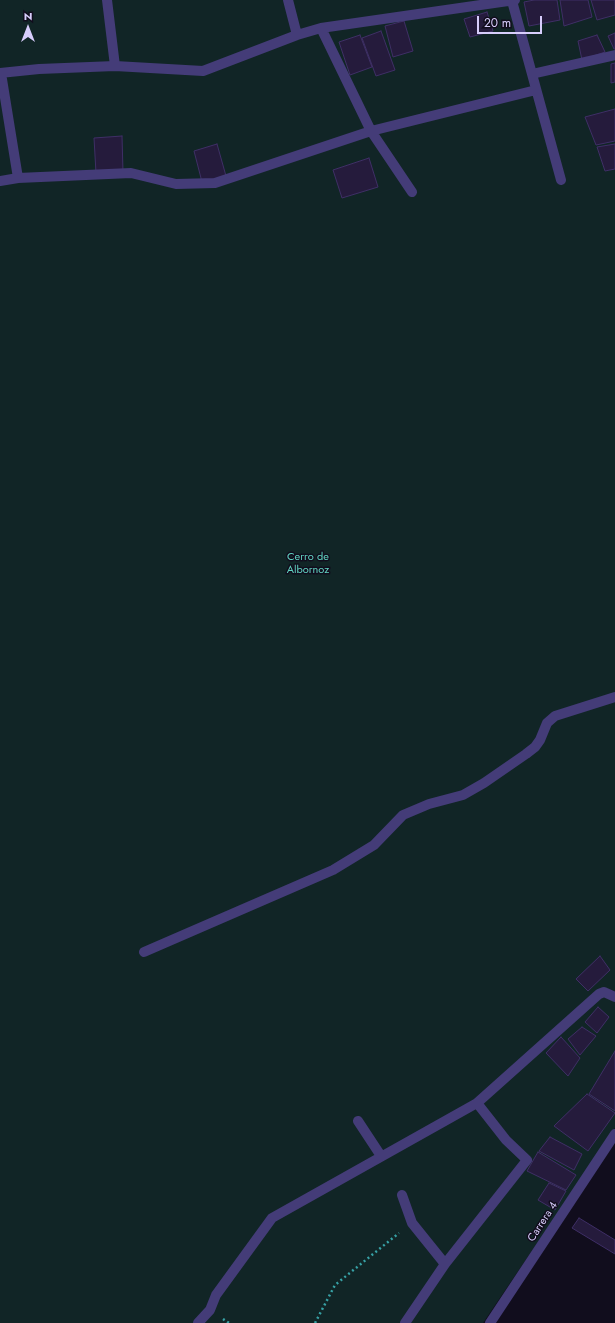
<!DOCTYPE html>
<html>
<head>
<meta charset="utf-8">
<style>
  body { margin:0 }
  #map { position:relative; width:615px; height:1323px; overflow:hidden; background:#110d1d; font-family:Jost,sans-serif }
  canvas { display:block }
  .north { position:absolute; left:8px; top:8px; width:40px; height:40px; -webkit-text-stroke:3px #110d1d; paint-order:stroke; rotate:0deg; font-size:11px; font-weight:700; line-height:16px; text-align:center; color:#d7cdfb }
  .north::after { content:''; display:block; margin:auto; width:14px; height:18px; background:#d7cdfb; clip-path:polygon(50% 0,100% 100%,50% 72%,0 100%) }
  .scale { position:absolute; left:477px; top:16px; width:65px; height:18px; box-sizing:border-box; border:2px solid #d7cdfb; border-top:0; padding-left:5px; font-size:12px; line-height:14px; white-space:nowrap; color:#d7cdfb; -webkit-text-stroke:3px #110d1d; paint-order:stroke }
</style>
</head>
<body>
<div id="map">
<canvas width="615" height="1323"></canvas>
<div class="north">N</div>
<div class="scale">20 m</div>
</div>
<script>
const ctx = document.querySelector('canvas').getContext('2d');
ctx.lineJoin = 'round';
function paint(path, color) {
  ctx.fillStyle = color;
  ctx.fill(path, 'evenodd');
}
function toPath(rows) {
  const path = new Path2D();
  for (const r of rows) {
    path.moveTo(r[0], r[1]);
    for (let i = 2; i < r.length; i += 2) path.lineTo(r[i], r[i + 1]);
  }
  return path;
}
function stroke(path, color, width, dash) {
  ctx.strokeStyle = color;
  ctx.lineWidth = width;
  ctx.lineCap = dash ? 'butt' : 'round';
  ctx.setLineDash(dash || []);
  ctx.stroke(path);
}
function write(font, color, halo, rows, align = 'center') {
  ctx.font = font + ' Jost,sans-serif';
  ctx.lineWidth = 3;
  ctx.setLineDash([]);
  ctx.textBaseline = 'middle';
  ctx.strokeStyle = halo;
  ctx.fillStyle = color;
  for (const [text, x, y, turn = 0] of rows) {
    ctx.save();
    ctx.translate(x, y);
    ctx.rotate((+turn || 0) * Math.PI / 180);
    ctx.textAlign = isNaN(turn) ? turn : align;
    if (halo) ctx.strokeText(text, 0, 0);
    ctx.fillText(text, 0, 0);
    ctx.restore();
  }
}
paint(toPath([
  [0,0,615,0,615,1128,483,1323,0,1323]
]), '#112526');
const building = toPath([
  [534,0,557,0,560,20,529,26,524,2,534,0],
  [560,0,588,0,592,17,564,26,560,0],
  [591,0,615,0,615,15,597,20,591,0],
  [487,12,493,31,470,37,464,19,487,12],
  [404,21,413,51,393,57,385,26,404,21],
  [381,31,395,70,376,76,362,38,381,31],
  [615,33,615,49,614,49,608,36,615,33],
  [360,35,372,67,350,75,339,42,360,35],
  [597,35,605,52,582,60,578,41,597,35],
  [615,63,615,82,611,83,611,64,615,63],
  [615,109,615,141,596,145,585,117,615,109],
  [122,136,123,172,96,173,94,138,122,136],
  [217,144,226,176,202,182,194,151,217,144],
  [615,144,615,169,605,171,597,147,615,144],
  [369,158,378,187,342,198,333,170,369,158],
  [600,956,610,970,588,991,576,979,600,956],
  [598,1007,609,1017,597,1033,585,1022,598,1007],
  [582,1027,596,1036,580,1055,568,1039,582,1027],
  [561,1037,580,1058,568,1076,546,1053,561,1037],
  [615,1051,615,1111,589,1094,615,1051],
  [587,1094,615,1113,588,1151,554,1126,587,1094],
  [550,1137,582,1154,574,1170,539,1151,550,1137],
  [538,1152,576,1175,566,1190,527,1171,538,1152],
  [549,1183,566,1191,555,1210,538,1200,549,1183],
  [579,1218,615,1240,615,1254,572,1228,579,1218]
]);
paint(building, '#251b3c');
stroke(building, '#3f2f66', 1);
stroke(toPath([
  [223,1319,229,1323],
  [315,1323,335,1285,399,1233]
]), '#37a1a5', 2.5, [2, 3]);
stroke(toPath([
  [107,0,115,66],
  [288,0,297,35],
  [512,1,561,180],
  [321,28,371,131,412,192],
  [0,73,39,69,115,66,203,71,297,35,321,28,515,0],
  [1,73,18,178],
  [532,74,615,55],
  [0,181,18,178,131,173,176,184,215,183,371,131,536,90],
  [144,952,333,870,374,845,403,815,429,804,463,795,484,783,526,754,535,747,540,740,547,723,555,716,615,697],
  [358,1121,381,1156],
  [402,1195,412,1223,445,1264],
  [198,1323,210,1310,216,1295,272,1218,477,1103,599,994,604,992,615,997],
  [405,1323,445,1264,527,1160,506,1140,477,1103],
  [490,1323,615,1134]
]), '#443c78', 10);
write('11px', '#61d4c2', '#110d1d', [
  ["Cerro de",308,557],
  ["Albornoz",308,570]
]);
write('11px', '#d7cdfb', '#110d1d', [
  ["Carrera 4",543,1222,-57]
]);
</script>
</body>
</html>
